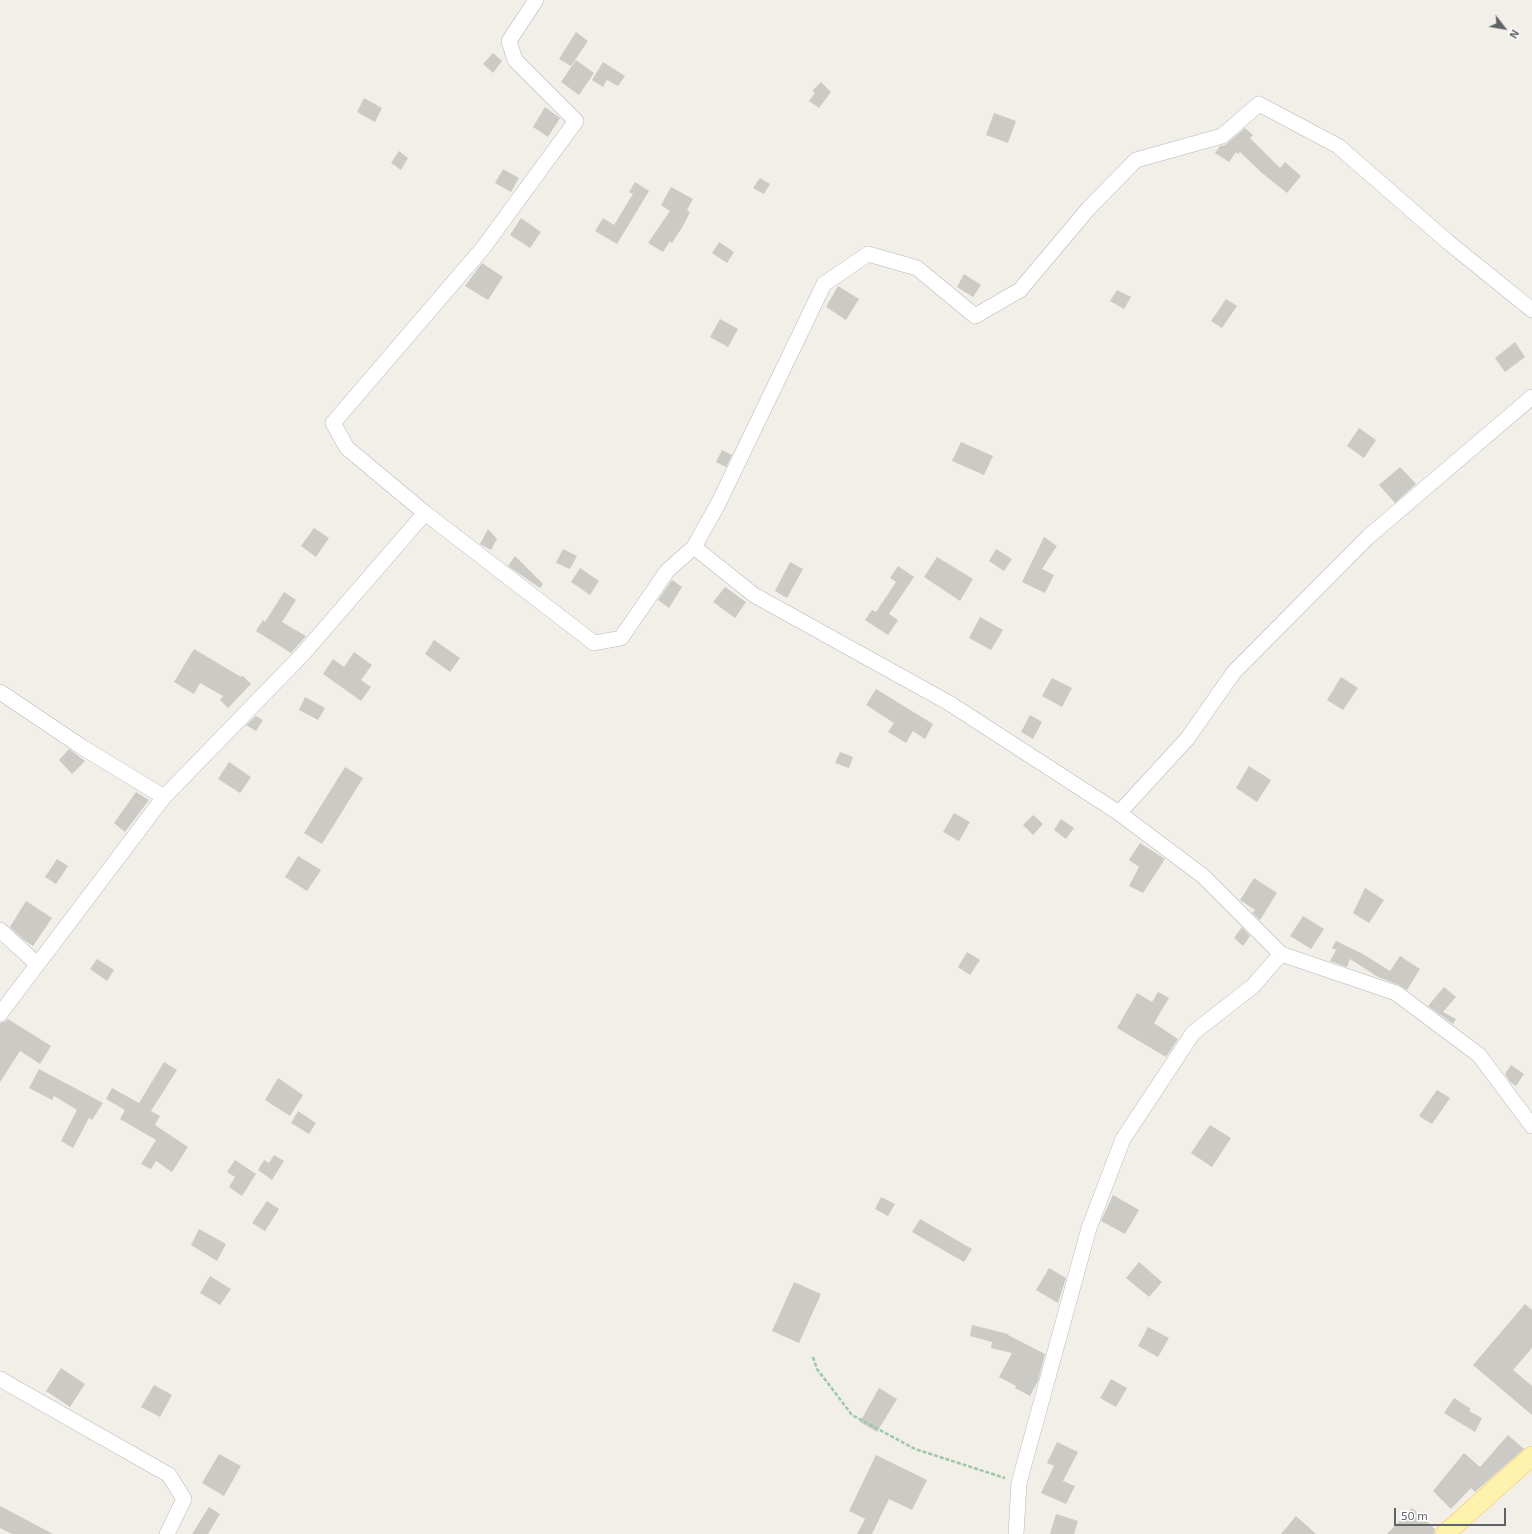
<!DOCTYPE html>
<html>
<head>
<meta charset="utf-8">
<style>
  body { margin:0 }
  #map { position:relative; width:1532px; height:1534px; overflow:hidden; background:#f1efe8; font-family:"Exo 2",sans-serif }
  canvas { display:block }
  .north { position:absolute; left:1484px; top:8px; width:40px; height:40px; -webkit-text-stroke:3px #fff; paint-order:stroke; rotate:121deg; font-size:11px; font-weight:700; line-height:16px; text-align:center; color:#5f6368 }
  .north::after { content:''; display:block; margin:auto; width:14px; height:18px; background:#5f6368; clip-path:polygon(50% 0,100% 100%,50% 72%,0 100%) }
  .scale { position:absolute; left:1394px; top:1508px; width:112px; height:18px; box-sizing:border-box; border:2px solid #5f6368; border-top:0; padding-left:5px; font-size:12px; line-height:14px; white-space:nowrap; color:#5f6368; -webkit-text-stroke:3px #fff; paint-order:stroke }
</style>
</head>
<body>
<div id="map">
<canvas width="1532" height="1534"></canvas>
<div class="north">N</div>
<div class="scale">50 m</div>
</div>
<script>
const ctx = document.querySelector('canvas').getContext('2d');
ctx.lineJoin = 'round';
function paint(path, color) {
  ctx.fillStyle = color;
  ctx.fill(path, 'evenodd');
}
function toPath(rows) {
  const path = new Path2D();
  for (const r of rows) {
    path.moveTo(r[0], r[1]);
    for (let i = 2; i < r.length; i += 2) path.lineTo(r[i], r[i + 1]);
  }
  return path;
}
function stroke(path, color, width, dash) {
  ctx.strokeStyle = color;
  ctx.lineWidth = width;
  ctx.lineCap = dash ? 'butt' : 'round';
  ctx.setLineDash(dash || []);
  ctx.stroke(path);
}
paint(toPath([
  [576,32,588,41,571,66,559,59],
  [493,53,502,61,493,73,483,64],
  [576,60,594,73,579,95,561,82],
  [603,62,625,76,618,86,607,80,603,87,592,80],
  [821,82,831,92,819,108,809,101,815,93,812,91],
  [364,98,382,108,375,122,357,112],
  [545,107,560,118,548,137,533,127],
  [994,113,1016,121,1008,143,986,135],
  [1245,128,1253,135,1250,138,1280,168,1285,162,1301,176,1287,193,1262,173,1240,152,1238,154,1236,152,1229,162,1215,153,1220,146,1225,145],
  [399,151,408,158,401,170,391,163],
  [503,169,519,178,511,192,495,183],
  [760,178,770,184,764,194,753,188],
  [635,182,649,191,617,244,595,231,603,218,614,225,633,194,629,192],
  [671,187,693,199,687,210,690,212,683,226,672,243,670,241,663,252,648,243,670,211,661,205],
  [521,218,541,232,530,248,510,235],
  [719,242,734,252,727,263,712,253],
  [482,263,503,277,488,300,465,286],
  [964,274,981,285,973,297,957,287],
  [838,286,859,299,846,320,826,307],
  [1117,290,1131,297,1124,309,1110,301],
  [1226,299,1237,306,1222,328,1211,321],
  [720,319,738,329,728,347,710,337],
  [1515,342,1525,357,1505,372,1495,358],
  [1359,428,1376,440,1364,458,1347,446],
  [961,442,993,456,984,475,952,461],
  [722,450,732,455,726,467,716,462],
  [1400,467,1416,484,1395,503,1379,485],
  [314,528,329,538,316,557,301,546],
  [488,529,497,539,491,550,480,544],
  [1044,537,1057,546,1042,569,1054,575,1045,593,1022,582],
  [563,549,577,556,570,569,556,563],
  [996,549,1012,559,1004,571,989,561],
  [515,556,543,584,540,588,508,566],
  [937,557,973,579,960,601,924,577],
  [790,562,803,569,787,598,775,591],
  [898,566,914,577,889,614,898,620,888,635,865,620,872,610,876,612,896,582,890,578],
  [580,568,599,581,590,595,571,582],
  [672,580,682,587,669,608,658,600],
  [725,587,746,602,735,618,713,602],
  [284,592,296,600,282,622,306,636,291,653,256,631,263,620,265,622],
  [980,617,1003,630,991,650,969,638],
  [434,640,460,658,450,672,425,654],
  [194,649,241,677,243,676,251,684,228,708,220,700,223,696,200,683,194,694,174,682],
  [354,652,372,665,361,680,371,687,361,701,323,674,333,659,344,667],
  [1341,677,1358,688,1343,710,1327,700],
  [1052,678,1072,688,1062,707,1042,696],
  [876,689,933,724,925,739,913,731,906,743,888,732,894,723,866,705],
  [305,697,325,708,318,720,299,710],
  [1030,715,1042,722,1033,739,1021,732],
  [256,716,263,720,256,731,246,725],
  [69,749,85,761,72,774,59,760],
  [840,752,853,757,849,768,835,763],
  [229,762,251,777,240,793,218,779],
  [1249,766,1271,780,1257,802,1236,788],
  [345,767,363,778,322,844,304,833],
  [136,792,149,800,125,832,114,823],
  [954,813,970,822,959,841,943,832],
  [1033,815,1043,824,1033,835,1023,825],
  [1061,819,1074,828,1066,839,1054,830],
  [1140,843,1165,859,1143,893,1129,886,1139,867,1129,860],
  [298,856,321,870,307,891,285,877],
  [57,859,68,866,56,884,45,877],
  [1254,878,1277,893,1260,920,1252,913,1255,910,1240,900],
  [1365,888,1384,900,1369,923,1353,913],
  [26,901,52,918,33,946,24,940,10,927],
  [1303,916,1324,929,1311,949,1290,936],
  [1242,927,1250,936,1243,946,1234,938],
  [1336,941,1363,954,1390,971,1400,956,1420,969,1407,990,1399,985,1378,977,1350,959,1347,967,1330,961,1336,950,1332,948],
  [967,952,980,960,970,975,958,967],
  [97,959,114,970,107,981,90,969],
  [1444,987,1456,997,1443,1012,1456,1019,1453,1024,1428,1006],
  [1158,992,1169,998,1154,1023,1178,1039,1166,1057,1117,1028,1137,993,1152,1002],
  [8,1019,51,1046,40,1064,20,1051,0,1082,0,1023,4,1022],
  [164,1062,177,1070,151,1111,160,1116,155,1125,188,1147,172,1172,156,1161,151,1169,141,1164,156,1140,120,1119,125,1110,106,1099,112,1088,139,1103],
  [1511,1065,1524,1074,1516,1086,1510,1082,1505,1074],
  [39,1069,103,1103,92,1120,89,1118,73,1148,61,1141,77,1110,54,1096,52,1100,29,1088],
  [278,1078,303,1095,290,1116,265,1100],
  [1437,1090,1450,1098,1432,1124,1419,1116],
  [298,1111,316,1123,309,1134,291,1123],
  [1210,1125,1231,1138,1212,1167,1191,1153],
  [274,1155,284,1161,272,1180,258,1170,264,1160,269,1163],
  [235,1160,256,1174,242,1196,229,1187,235,1177,227,1172],
  [1113,1195,1139,1210,1125,1234,1101,1221],
  [881,1197,895,1204,888,1216,875,1209],
  [267,1201,279,1209,265,1231,252,1223],
  [920,1219,972,1249,964,1262,912,1232],
  [199,1229,226,1244,217,1261,191,1245],
  [1139,1262,1162,1282,1149,1297,1126,1278],
  [1049,1268,1066,1278,1058,1303,1036,1290],
  [210,1276,231,1289,220,1305,200,1293],
  [794,1282,821,1294,799,1343,772,1331],
  [1525,1304,1532,1310,1532,1348,1513,1370,1532,1386,1532,1415,1473,1365],
  [972,1325,1008,1334,1008,1335,1045,1354,1038,1381,1030,1396,1015,1388,1016,1386,999,1377,1012,1353,991,1348,992,1342,970,1336],
  [1148,1327,1169,1338,1158,1357,1138,1346],
  [61,1368,85,1384,70,1407,46,1391],
  [1111,1379,1127,1388,1116,1407,1100,1398],
  [154,1385,172,1395,160,1417,141,1407],
  [879,1388,897,1399,877,1432,860,1422],
  [1454,1398,1471,1409,1469,1411,1482,1418,1475,1432,1444,1413],
  [1508,1435,1524,1449,1475,1492,1471,1488,1451,1509,1433,1491,1464,1453,1480,1467],
  [1057,1442,1078,1452,1063,1481,1075,1486,1066,1504,1041,1493,1054,1466,1047,1463],
  [219,1454,241,1466,224,1496,202,1483],
  [876,1455,927,1480,912,1510,889,1499,872,1534,857,1534,865,1519,849,1511],
  [0,1506,53,1534,12,1534,0,1528],
  [209,1507,220,1514,208,1534,192,1534],
  [1412,1508,1435,1529,1434,1534,1387,1534],
  [1056,1514,1078,1521,1074,1534,1050,1534],
  [1296,1516,1316,1534,1281,1534]
]), '#cccac5');
const minor = toPath([
  [425,513,347,448,333,423,483,248,576,121,515,60,509,41,536,0],
  [694,547,754,595,949,703,1119,813,1203,876,1281,954,1253,986,1193,1033,1123,1139,1089,1228,1019,1483,1016,1534],
  [0,692,82,747,164,797],
  [1119,813,1187,739,1234,672,1368,537,1532,397],
  [0,930,37,964],
  [1281,954,1396,993,1479,1055,1532,1126],
  [0,1014,164,797,302,655,425,513,594,643,621,638,667,571,694,547,718,504,824,284,868,254,917,268,975,316,1020,290,1089,208,1136,160,1222,136,1259,104,1338,146,1448,242,1532,310],
  [0,1379,169,1475,184,1499,167,1534]
]);
const major = toPath([
  [1445,1534,1532,1456]
]);
stroke(minor, '#b5b8bc', 16);
stroke(major, '#f2c960', 20);
stroke(toPath([
  [813,1357,817,1369,852,1415,915,1449,1005,1478]
]), '#9cc7a9', 2.5, [4, 2]);
stroke(minor, '#fff', 15);
stroke(major, '#fff2af', 19);
</script>
</body>
</html>
